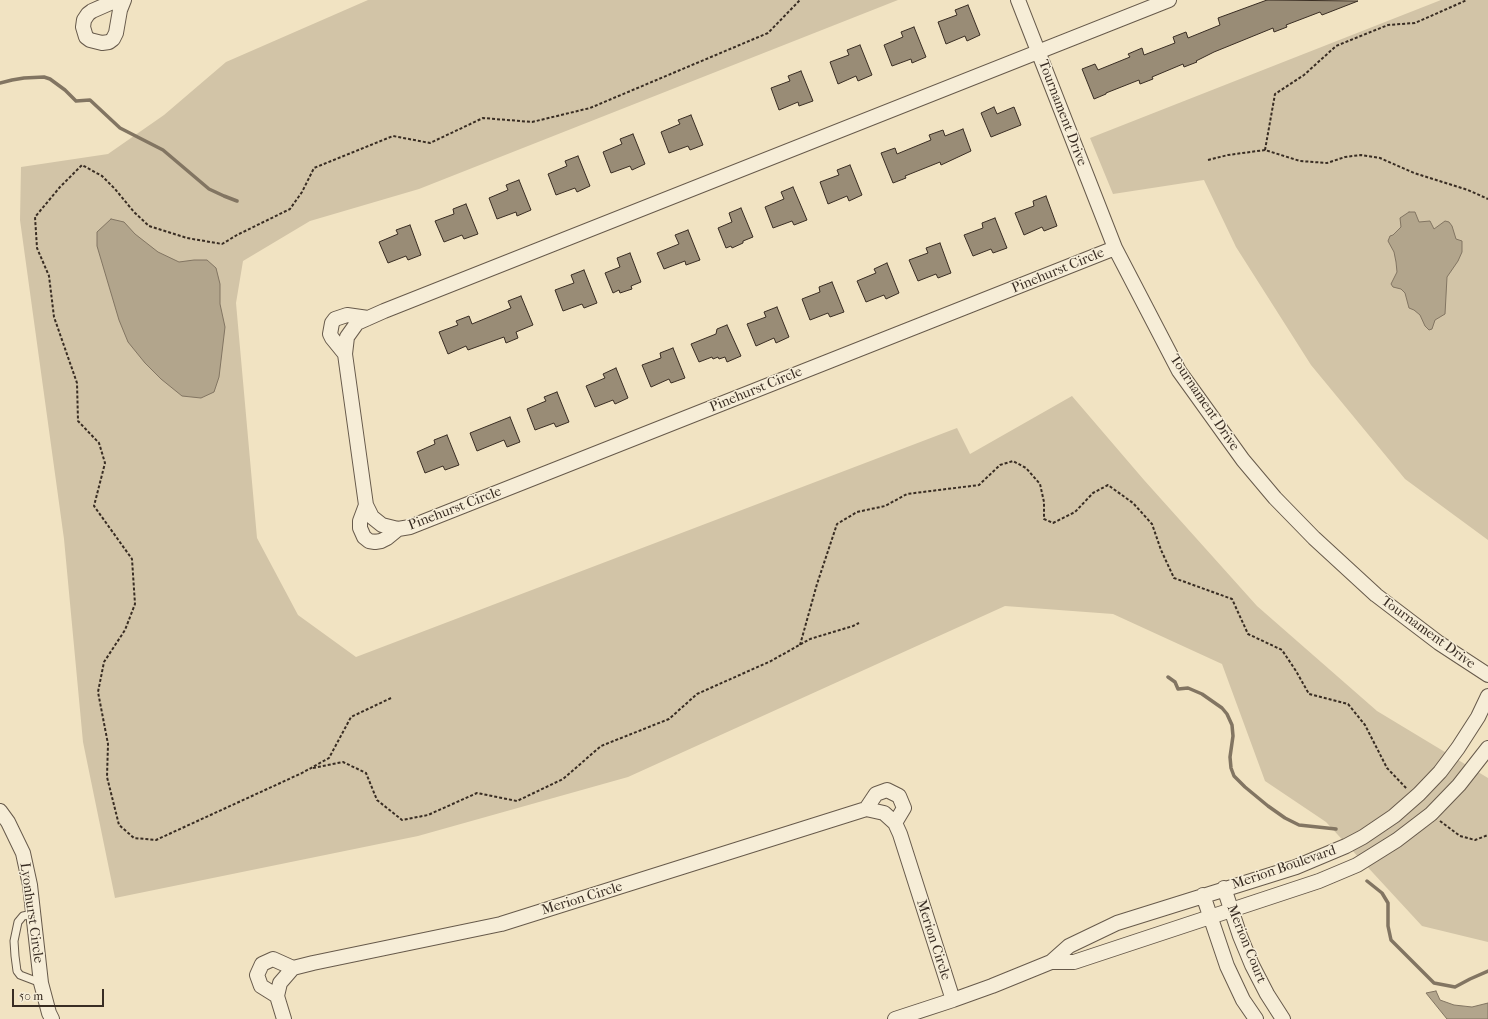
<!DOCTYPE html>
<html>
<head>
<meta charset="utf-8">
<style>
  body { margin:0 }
  #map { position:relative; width:1488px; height:1019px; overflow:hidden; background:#f1e3c2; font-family:"IM FELL French Canon",serif }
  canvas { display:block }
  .scale { position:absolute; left:12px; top:989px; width:92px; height:18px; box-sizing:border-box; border:2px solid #392d23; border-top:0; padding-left:5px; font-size:12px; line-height:14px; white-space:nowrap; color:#392d23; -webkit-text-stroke:3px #f6edd7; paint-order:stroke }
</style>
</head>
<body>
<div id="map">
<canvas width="1488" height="1019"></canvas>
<div class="scale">50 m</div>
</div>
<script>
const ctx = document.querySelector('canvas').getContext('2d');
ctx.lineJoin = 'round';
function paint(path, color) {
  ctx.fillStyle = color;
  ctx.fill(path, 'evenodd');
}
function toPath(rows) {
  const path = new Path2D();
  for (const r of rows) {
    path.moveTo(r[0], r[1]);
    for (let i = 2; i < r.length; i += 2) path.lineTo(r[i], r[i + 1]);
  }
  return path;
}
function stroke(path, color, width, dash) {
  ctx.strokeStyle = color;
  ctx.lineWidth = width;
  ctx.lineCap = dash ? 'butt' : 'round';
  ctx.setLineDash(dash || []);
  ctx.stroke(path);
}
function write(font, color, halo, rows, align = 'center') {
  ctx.font = font + ' "IM FELL French Canon",serif';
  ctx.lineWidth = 3;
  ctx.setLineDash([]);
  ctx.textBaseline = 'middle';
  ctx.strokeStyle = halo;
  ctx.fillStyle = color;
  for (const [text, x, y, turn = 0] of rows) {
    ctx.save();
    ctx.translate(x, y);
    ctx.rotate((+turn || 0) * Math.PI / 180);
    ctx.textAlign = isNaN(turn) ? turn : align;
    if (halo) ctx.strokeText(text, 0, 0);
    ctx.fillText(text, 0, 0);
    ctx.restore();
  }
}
paint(toPath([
  [368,0,898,0,419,189,310,221,243,261,236,303,257,538,298,615,356,657,957,428,970,454,1072,396,1144,480,1257,606,1377,711,1488,778,1488,942,1422,926,1326,822,1265,781,1222,664,1113,614,1005,606,628,777,418,836,115,898,83,742,64,539,20,220,21,167,108,154,164,115,226,62],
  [1441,0,1488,0,1488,540,1405,479,1311,365,1236,247,1204,180,1113,194,1090,138]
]), '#d2c4a7');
const water = toPath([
  [1409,212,1415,212,1419,222,1430,221,1434,229,1445,221,1449,222,1452,226,1456,239,1462,241,1462,252,1458,261,1447,277,1445,314,1435,320,1432,329,1429,330,1425,326,1420,315,1414,310,1409,308,1405,293,1401,289,1393,287,1391,284,1397,272,1396,262,1394,252,1388,241,1390,236,1393,235,1401,227,1400,218,1409,212],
  [111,219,124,222,135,234,158,252,179,262,194,260,207,260,216,268,220,284,220,304,225,327,219,377,214,392,201,398,182,396,161,379,145,363,128,342,119,320,97,246,97,232,111,219],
  [1436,991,1440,1000,1454,1005,1472,1007,1488,1003,1488,1019,1447,1019,1426,993,1436,991]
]);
paint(water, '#b2a58c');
stroke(water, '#827562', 1);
stroke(toPath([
  [0,83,12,80,24,78,44,77,50,79,65,90,76,101,90,100,120,128,163,150,209,189,224,196,237,201],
  [1168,677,1175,682,1178,689,1188,688,1202,694,1222,708,1227,714,1232,725,1233,736,1230,757,1231,768,1234,776,1245,787,1268,806,1285,818,1299,825,1336,829],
  [1367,881,1382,893,1388,903,1388,926,1391,940,1434,983,1455,987,1470,979,1488,971]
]), '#827562', 3.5);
const building = toPath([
  [1267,0,1358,1,1322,15,1320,12,1286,25,1287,27,1274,32,1273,28,1214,52,1196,61,1197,62,1184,67,1183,64,1152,77,1153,79,1140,84,1139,80,1106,93,1106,94,1094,99,1082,69,1095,64,1098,70,1130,57,1128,54,1142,48,1144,55,1175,43,1173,37,1186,32,1188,38,1220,25,1218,18,1267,0],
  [968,5,980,35,967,41,965,36,946,44,938,22,957,15,955,10,968,5],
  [914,27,926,57,912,63,911,59,892,66,884,45,903,37,901,32,914,27],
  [860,45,872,75,858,81,856,76,838,84,830,62,849,55,847,50,860,45],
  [801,71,813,101,799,106,798,102,779,110,771,88,790,81,788,76,801,71],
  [994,107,997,114,1014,107,1021,125,991,137,981,113,994,107],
  [691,115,703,145,690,150,688,146,669,153,661,132,680,124,678,120,691,115],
  [963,129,971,151,941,165,940,162,905,176,906,178,893,183,881,153,895,148,897,154,931,140,929,135,943,130,945,136,963,129],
  [633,134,645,164,632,170,630,166,611,173,603,152,622,144,620,139,633,134],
  [578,156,590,186,577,192,575,188,556,195,548,174,567,166,565,161,578,156],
  [850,165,862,195,849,201,847,196,828,204,820,182,839,175,837,170,850,165],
  [519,180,531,210,517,216,516,212,497,219,489,198,508,190,506,185,519,180],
  [793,187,807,220,794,225,792,221,773,228,765,207,784,199,781,192,793,187],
  [1046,196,1057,226,1044,231,1042,227,1024,235,1015,213,1034,206,1033,201,1046,196],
  [466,204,478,234,464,239,462,235,444,242,435,221,454,214,453,209,466,204],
  [741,208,753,237,743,241,743,243,732,248,731,246,726,248,718,228,732,222,729,213,741,208],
  [995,218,1007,248,993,253,991,249,973,256,964,235,983,228,982,223,995,218],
  [410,225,421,255,408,260,406,256,388,263,379,242,398,234,396,230,410,225],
  [688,230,700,260,686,265,685,261,664,269,657,253,679,244,675,235,688,230],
  [940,243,951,273,938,278,936,274,918,281,909,260,928,253,926,248,940,243],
  [630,253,641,282,631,286,632,289,620,293,619,290,613,293,605,273,620,267,617,258,630,253],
  [887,263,899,293,886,299,884,295,866,302,857,281,876,273,874,269,887,263],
  [584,270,597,303,584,308,582,304,563,311,555,290,574,283,571,275,584,270],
  [832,282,844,312,830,317,828,313,810,320,802,299,820,292,819,287,832,282],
  [521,296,533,325,516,332,518,338,506,343,504,337,468,350,466,346,448,354,439,332,458,325,456,321,469,316,472,324,511,308,508,301,521,296],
  [777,307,789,337,776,343,774,338,756,346,747,324,766,317,764,312,777,307],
  [727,325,741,356,727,362,725,357,719,359,718,357,713,359,712,357,699,362,691,344,716,334,717,329,727,325],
  [673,348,685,378,671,383,669,379,651,387,642,365,661,358,660,353,673,348],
  [616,368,628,398,615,404,613,400,595,407,586,386,605,378,603,374,616,368],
  [557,392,569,422,556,427,554,423,535,430,527,409,546,401,544,397,557,392],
  [510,417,520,442,507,447,504,440,477,451,470,433,510,417],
  [447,435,459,465,445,470,443,466,425,473,417,452,435,444,434,440,447,435]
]);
paint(building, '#998c76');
stroke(building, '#392d23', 1);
const lane = toPath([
  [33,914,23,916,18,922,14,941,15,956,17,971,20,975,41,983]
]);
const street = toPath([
  [117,0,92,11,88,14,84,20,83,27,86,37,90,40,102,43,109,42,113,39,116,33,120,10,124,0],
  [1018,0,1115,248,1179,371,1243,460,1275,498,1314,538,1376,595,1439,643,1488,675],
  [1115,248,410,527,398,529,382,525,372,517,366,505,345,354,347,337,357,323,384,311,1169,0],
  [345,354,332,338,330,334,332,323,335,319,347,315,368,318],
  [366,505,360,521,360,528,364,537,369,541,375,542,381,541,387,538,398,529],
  [866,809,876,794,887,790,899,796,904,808,895,823],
  [0,811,8,822,23,853,30,885,41,983,49,1013,52,1019],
  [1224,888,1240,936,1252,965,1267,994,1283,1019],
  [1203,895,1227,966,1243,1000,1256,1019],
  [1051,962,1074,962,1319,881,1357,865,1397,840,1431,814,1459,785,1488,748],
  [277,996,261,986,257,975,262,964,273,959,293,968],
  [953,1000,992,986,1051,962,1069,946,1117,923,1296,867,1346,846,1363,837,1394,816,1419,794,1440,772,1458,748,1478,717,1488,696],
  [284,1019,277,996,280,983,293,968,313,963,501,924,866,809,884,813,895,823,900,834,953,1000,895,1019]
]);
stroke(lane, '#675a4b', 9);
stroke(street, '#675a4b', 16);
stroke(toPath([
  [1265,150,1275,94,1304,75,1336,46,1388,25,1415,23,1467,0],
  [1208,160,1228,155,1265,150,1300,161,1327,163,1345,157,1361,155,1380,158,1414,173,1468,190,1488,199],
  [800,645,817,584,837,524,857,512,885,506,907,494,979,485,1000,465,1013,461,1026,468,1040,484,1044,502,1044,519,1053,523,1075,512,1093,493,1108,485,1133,503,1152,524,1161,550,1174,578,1232,599,1248,634,1282,650,1296,671,1309,694,1348,704,1365,725,1387,768,1407,789],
  [391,698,351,717,329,758,302,773,156,840,134,838,119,825,107,777,108,744,98,692,104,662,125,630,135,604,132,559,94,506,105,463,99,443,78,421,77,383,54,317,49,276,37,248,35,217,60,187,82,165,102,176,115,189,134,212,149,226,187,238,222,244,237,235,290,209,302,192,314,168,393,136,430,143,483,118,532,122,590,108,768,33,800,0],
  [313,768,343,762,366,773,377,800,402,820,428,815,477,793,517,801,563,779,601,746,669,719,697,694,771,661,810,639,853,626,859,623],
  [1440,821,1460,836,1475,840,1488,835]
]), '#392d23', 2, [3, 2]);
stroke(lane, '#f6edd7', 7);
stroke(street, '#f6edd7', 14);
write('14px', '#392d23', '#f6edd7', [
  ["Tournament Drive",1062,113,69],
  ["Pinehurst Circle",1058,271,-22],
  ["Pinehurst Circle",756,390,-22],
  ["Tournament Drive",1204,403,56],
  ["Pinehurst Circle",455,509,-21],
  ["Tournament Drive",1428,633,36],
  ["Merion Boulevard",1284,868,-19],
  ["Merion Circle",582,899,-17],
  ["Lyonhurst Circle",31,913,82],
  ["Merion Circle",933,940,72],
  ["Merion Court",1246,944,68]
]);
</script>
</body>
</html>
